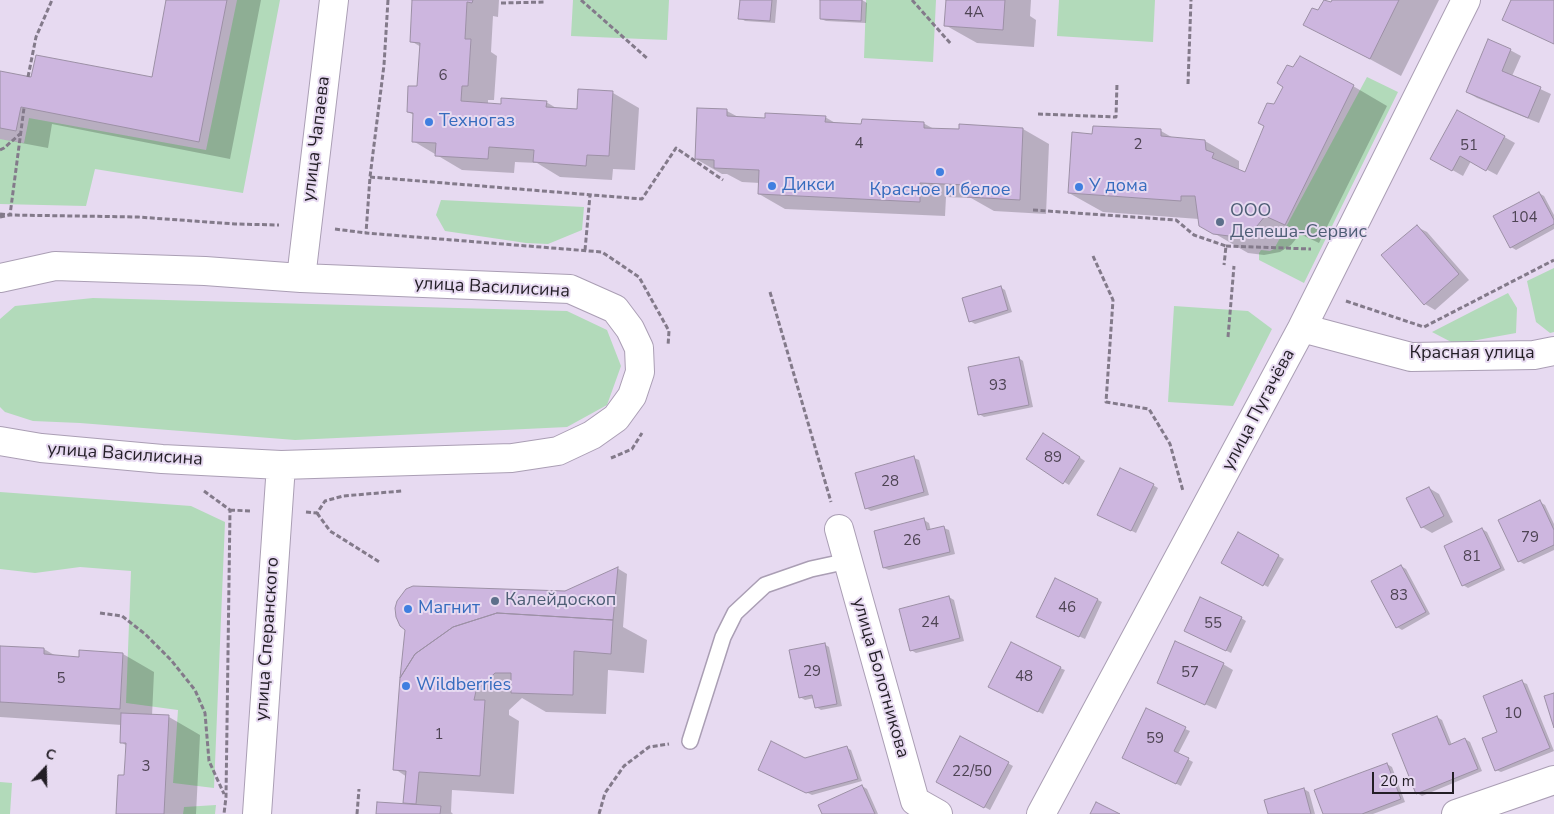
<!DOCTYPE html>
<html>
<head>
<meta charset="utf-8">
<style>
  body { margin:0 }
  #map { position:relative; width:1554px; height:814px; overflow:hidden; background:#e7daf1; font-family:"Nunito Sans",sans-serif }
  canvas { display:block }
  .north { position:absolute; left:20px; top:744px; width:50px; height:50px; -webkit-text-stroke:4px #e7daf1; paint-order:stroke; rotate:21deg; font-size:14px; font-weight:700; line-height:20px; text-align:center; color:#231e26 }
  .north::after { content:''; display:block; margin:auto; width:18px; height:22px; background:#231e26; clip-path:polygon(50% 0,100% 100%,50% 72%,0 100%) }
  .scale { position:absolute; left:1372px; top:772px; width:82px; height:22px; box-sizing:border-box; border:2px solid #231e26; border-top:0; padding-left:6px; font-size:15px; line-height:18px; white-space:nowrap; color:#231e26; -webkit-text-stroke:4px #e7daf1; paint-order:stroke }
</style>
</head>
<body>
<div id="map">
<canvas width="1554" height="814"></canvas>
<div class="north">С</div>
<div class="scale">20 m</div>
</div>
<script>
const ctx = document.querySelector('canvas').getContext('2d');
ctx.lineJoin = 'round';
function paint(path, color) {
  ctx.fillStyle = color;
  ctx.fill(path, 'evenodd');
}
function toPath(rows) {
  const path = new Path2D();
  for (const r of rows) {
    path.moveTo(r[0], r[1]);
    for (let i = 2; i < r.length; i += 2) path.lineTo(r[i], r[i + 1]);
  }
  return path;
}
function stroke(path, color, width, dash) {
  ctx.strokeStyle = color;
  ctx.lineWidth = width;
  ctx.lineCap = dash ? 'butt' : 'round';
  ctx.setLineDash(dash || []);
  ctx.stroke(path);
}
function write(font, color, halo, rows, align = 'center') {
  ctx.font = font + ' "Nunito Sans",sans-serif';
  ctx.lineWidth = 4;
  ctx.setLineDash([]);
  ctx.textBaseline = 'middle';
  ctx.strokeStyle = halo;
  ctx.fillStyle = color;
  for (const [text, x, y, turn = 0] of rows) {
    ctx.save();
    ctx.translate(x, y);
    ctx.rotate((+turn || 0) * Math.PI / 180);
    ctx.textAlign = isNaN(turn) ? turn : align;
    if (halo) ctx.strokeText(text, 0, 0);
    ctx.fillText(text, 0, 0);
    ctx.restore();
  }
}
paint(toPath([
  [237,0,280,0,243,193,95,169,86,206,0,204,0,139,24,143,29,118,206,150],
  [573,0,669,0,667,40,571,36],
  [866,0,936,0,933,62,864,58],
  [1059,0,1155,0,1153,42,1057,36],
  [1367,77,1398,92,1304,283,1259,260,1259,253,1261,250,1270,251,1274,249],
  [441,200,584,207,582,230,548,244,526,243,445,231,436,215],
  [1554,268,1554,332,1550,333,1536,322,1527,281],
  [1508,293,1517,308,1516,333,1455,344,1432,332],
  [93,298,567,311,607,330,621,366,607,405,567,427,295,440,80,423,33,421,5,412,0,407,0,319,15,306],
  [1174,306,1248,311,1272,329,1233,406,1168,402],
  [0,492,191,506,225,522,214,788,173,783,178,710,126,703,131,571,80,567,35,573,0,569],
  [0,782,12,783,10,814,0,814],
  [216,805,215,814,183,814,184,807]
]), '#b2daba');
paint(toPath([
  [168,0,261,0,230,159,52,124,48,148,0,139,0,72,32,79,152,79],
  [414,0,499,0,498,17,493,16,491,52,497,56,494,100,488,100,488,104,502,105,546,102,558,109,578,110,613,93,639,108,635,170,613,169,612,180,560,177,537,163,515,162,514,173,462,170,413,141,414,115,408,112,418,88,421,47,411,41],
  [741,0,777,0,775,23,745,21,740,18],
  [822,0,862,0,867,3,866,23,826,21,821,19],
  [947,0,1031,0,1030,16,1036,20,1034,47,977,43,945,25],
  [1333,0,1439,0,1401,76,1305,24,1319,11,1331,4],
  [1510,50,1521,56,1512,76,1551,94,1539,123,1477,98,1467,92],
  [1353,86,1387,106,1319,243,1300,234,1291,245,1280,252,1264,255,1248,253,1200,225,1199,219,1103,212,1069,193,1093,135,1161,131,1175,139,1205,141,1239,161,1239,170,1246,173,1275,106],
  [727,111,740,118,766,119,825,117,837,124,863,125,923,123,934,129,1023,129,1049,144,1046,214,994,211,971,198,946,197,945,216,785,209,759,194,760,183,742,182,727,174,722,174,696,159],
  [1458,111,1515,143,1497,175,1471,161,1463,176,1440,163],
  [1539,193,1544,196,1554,215,1554,229,1516,250,1511,247],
  [1417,227,1427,232,1469,280,1435,310,1425,304],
  [1000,287,1005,290,1012,312,975,324,970,321],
  [1019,358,1023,361,1033,407,984,417,979,414],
  [1048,437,1085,461,1069,485,1027,458],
  [914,458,919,460,929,495,871,511,866,508],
  [1153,485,1158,488,1136,533,1104,517],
  [1429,488,1439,494,1453,522,1432,533,1422,527],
  [1540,502,1545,505,1554,524,1554,550,1524,564,1519,561],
  [924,520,929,523,931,531,944,528,949,530,955,554,889,570,884,568],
  [1482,529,1487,532,1505,570,1468,588,1463,585],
  [1239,534,1284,559,1268,587,1223,563],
  [1401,566,1406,569,1430,614,1402,630,1397,627],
  [617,568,627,574,623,627,647,640,644,673,608,670,606,714,546,712,522,698,509,710,509,715,519,721,514,794,452,790,451,812,453,814,378,814,405,805,407,777,395,769,566,592],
  [949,597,954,600,964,641,916,653,911,650],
  [1098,600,1102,602,1085,639,1043,619],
  [1241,618,1246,621,1231,653,1190,633],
  [824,644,829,647,842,706,821,710,816,707,814,698,805,700,800,697],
  [0,647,44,649,56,656,80,658,81,651,123,654,154,672,152,716,169,717,200,735,196,814,117,814,126,777,127,746,121,742,122,725,0,717],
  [1223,664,1233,670,1216,709,1158,683],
  [1060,668,1065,670,1043,714,994,689],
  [1522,682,1527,684,1554,751,1501,772,1496,770,1499,732],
  [1437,717,1442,720,1452,745,1465,739,1470,742,1482,771,1422,796,1417,793],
  [1185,729,1190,731,1178,754,1193,762,1181,786,1128,760],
  [961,738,1013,766,990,810,937,782],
  [847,748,851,750,862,781,812,795,765,772],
  [1387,764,1392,767,1405,802,1373,814,1325,814],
  [862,786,867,789,878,814,823,814],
  [1304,789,1309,792,1315,814,1269,814]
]), '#0003');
const building = toPath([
  [166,0,227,0,199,142,21,107,16,131,0,128,0,71,31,77,36,55,152,77,166,0],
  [412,0,473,0,472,3,467,2,465,39,471,39,468,86,462,86,461,101,501,104,501,98,547,101,546,107,577,109,578,89,613,91,609,156,587,155,586,166,533,162,534,150,489,147,488,159,435,156,436,143,412,142,413,113,407,112,408,86,417,86,420,43,410,42,412,0],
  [740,0,772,0,770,21,738,19,740,0],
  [820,0,862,0,861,21,820,19,820,0],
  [946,0,1005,0,1003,30,944,26,946,0],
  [1324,0,1331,2,1332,0,1399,0,1370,59,1303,25,1312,8,1318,10,1324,0],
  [1511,0,1554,0,1554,44,1502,20,1511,0],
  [1488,39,1511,49,1502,71,1541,87,1528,118,1466,92,1488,39],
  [1300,56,1354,85,1285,225,1265,216,1257,226,1245,234,1229,236,1213,234,1199,226,1195,196,1181,196,1181,201,1068,193,1072,132,1092,134,1093,126,1161,129,1161,136,1205,140,1206,150,1214,153,1212,158,1245,172,1264,126,1258,123,1267,103,1274,104,1283,87,1277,83,1287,65,1293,67,1300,56],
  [697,108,727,109,727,116,765,118,765,113,826,116,825,122,861,124,862,119,924,122,924,128,959,129,959,124,1023,128,1020,200,967,197,967,185,920,183,920,202,758,194,759,170,714,168,714,160,695,159,697,108],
  [1457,110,1505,136,1486,171,1460,156,1452,171,1430,159,1457,110],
  [1539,192,1554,220,1554,224,1510,248,1493,216,1539,192],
  [1417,225,1459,274,1424,305,1381,255,1417,225],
  [1001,286,1008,310,969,322,962,298,1001,286],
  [1019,357,1029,405,978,415,968,367,1019,357],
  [1043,433,1080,457,1063,484,1026,459,1043,433],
  [914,456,924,492,865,509,855,473,914,456],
  [1120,468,1154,484,1131,531,1097,515,1120,468],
  [1429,487,1444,516,1421,528,1406,498,1429,487],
  [1540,500,1554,530,1554,545,1518,562,1498,520,1540,500],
  [924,518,927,530,944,526,950,552,883,568,874,531,924,518],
  [1482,528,1501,568,1462,586,1444,546,1482,528],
  [1238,532,1279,555,1263,586,1221,563,1238,532],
  [1401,565,1426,612,1396,628,1371,581,1401,565],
  [618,567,613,620,497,613,453,627,415,654,400,678,405,630,400,626,396,617,395,608,397,601,406,589,413,586,565,591,618,567],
  [1055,578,1098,599,1079,637,1036,617,1055,578],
  [949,596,960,638,910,651,899,609,949,596],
  [1200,597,1242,617,1226,651,1184,631,1200,597],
  [497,613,613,620,611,654,574,651,573,695,511,693,511,673,495,673,476,691,474,700,485,700,480,776,419,772,416,804,403,803,406,771,393,770,400,678,415,654,453,627,497,613],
  [1175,641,1224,663,1205,705,1157,683,1175,641],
  [1011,642,1061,667,1038,712,988,687,1011,642],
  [825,643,837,704,815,708,812,695,799,698,789,650,825,643],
  [0,646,44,648,44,654,79,657,79,650,123,653,120,709,0,702,0,646],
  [1522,680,1550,748,1495,771,1482,738,1497,732,1483,696,1522,680],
  [1554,693,1554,728,1544,696,1554,693],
  [1146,708,1186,727,1174,751,1189,758,1176,784,1122,758,1146,708],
  [121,713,169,715,164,814,116,814,118,775,124,775,125,760,126,743,120,743,121,713],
  [1437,716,1449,745,1465,738,1478,769,1416,794,1392,734,1437,716],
  [960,736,1009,762,984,808,936,782,960,736],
  [771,741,805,758,847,746,858,779,806,793,758,770,771,741],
  [1387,763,1401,799,1362,814,1323,814,1314,790,1387,763],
  [862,785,875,814,822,814,818,805,862,785],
  [1304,788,1311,814,1268,814,1264,800,1304,788],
  [377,802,441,806,440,814,376,814,377,802],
  [1096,802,1120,814,1090,814,1096,802]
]);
paint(building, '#cdb6df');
stroke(building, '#9c90a5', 1);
const service = toPath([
  [690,741,723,637,735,613,765,585,811,569,848,561]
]);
const minor = toPath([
  [1302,328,1411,357,1534,355,1554,351],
  [839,529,915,801,938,814],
  [1041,814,1302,328,1466,0],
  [1456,814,1554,780]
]);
const tertiary = toPath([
  [0,278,55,266,205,271,301,278,570,289,615,309,630,329,639,348,640,372,632,396,616,418,592,435,558,451,512,458,281,465,162,459,41,448,0,441],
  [301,278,334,0],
  [257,814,281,465]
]);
stroke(service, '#aa9eb4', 18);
stroke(minor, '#aa9eb4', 30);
stroke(tertiary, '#aa9eb4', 30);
stroke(toPath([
  [388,0,384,65,370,177,366,233,602,252,639,277,669,331,668,346],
  [581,0,648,59],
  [912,0,951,44],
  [501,3,546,2],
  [28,77,36,37,52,0],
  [1188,84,1191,0],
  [1038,114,1116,117,1117,83],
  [0,150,4,148,20,134],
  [370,177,642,199,676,148,723,180],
  [1033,210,1176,220,1194,235,1226,246,1224,265],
  [0,214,10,215,24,108],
  [0,217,10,215,138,217,235,224,279,225],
  [335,229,366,233],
  [1226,246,1311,249],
  [585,250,590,195],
  [1093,256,1113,300,1106,402,1149,409,1170,444,1183,491],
  [770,292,831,502],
  [1346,301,1424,327,1554,260],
  [1228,337,1234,266],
  [611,458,632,449,642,433],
  [204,491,230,510,226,797,224,814],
  [230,510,250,511],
  [306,512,317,513,325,501,343,496,402,491],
  [317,513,330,531,381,563],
  [100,613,122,616,145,634,171,660,195,690,205,713,209,761,224,794],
  [357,814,359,789],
  [599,814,605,793,624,766,649,747,669,744]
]), '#837a8a', 3, [5, 2.5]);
stroke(service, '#fff', 15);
stroke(minor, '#fff', 28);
stroke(tertiary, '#fff', 28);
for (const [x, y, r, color] of [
  [429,122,5,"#3f7fe0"],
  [940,172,5,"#3f7fe0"],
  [772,186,5,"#3f7fe0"],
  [1079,187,5,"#3f7fe0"],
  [1220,222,5,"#5c6f8a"],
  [495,601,5,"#5c6f8a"],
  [408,609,5,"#3f7fe0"],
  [406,686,5,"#3f7fe0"]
]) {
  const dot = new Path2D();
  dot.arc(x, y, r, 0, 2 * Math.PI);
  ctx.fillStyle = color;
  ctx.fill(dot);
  stroke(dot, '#e7daf1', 2);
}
write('15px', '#4e4454', null, [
  ["4А",974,13],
  ["6",443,76],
  ["4",859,144],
  ["2",1138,145],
  ["51",1469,146],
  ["104",1524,218],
  ["93",998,386],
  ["89",1053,458],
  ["28",890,482],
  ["79",1530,538],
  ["26",912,541],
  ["81",1472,557],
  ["83",1399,596],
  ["46",1067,608],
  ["24",930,623],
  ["55",1213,624],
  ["29",812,672],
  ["57",1190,673],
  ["48",1024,677],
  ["5",61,679],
  ["10",1513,714],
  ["1",439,735],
  ["59",1155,739],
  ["3",146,767],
  ["22/50",972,772]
]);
write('18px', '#366cbe', '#e7daf1', [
  ["Техногаз",439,122],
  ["Дикси",782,186],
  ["У дома",1089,187],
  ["Красное и белое",940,191,"center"],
  ["Магнит",418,609],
  ["Wildberries",416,686]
], 'left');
write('18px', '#231e26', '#e7daf1', [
  ["улица Чапаева",317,139,-83],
  ["улица Василисина",492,288,3],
  ["Красная улица",1472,354],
  ["улица Пугачёва",1259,410,-62],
  ["улица Василисина",125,455,4],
  ["улица Сперанского",268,639,-86],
  ["улица Болотникова",880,678,74]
]);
write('18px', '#4e5e75', '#e7daf1', [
  ["ООО",1230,212],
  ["Депеша-Сервис",1230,233],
  ["Калейдоскоп",505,601]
], 'left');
</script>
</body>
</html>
